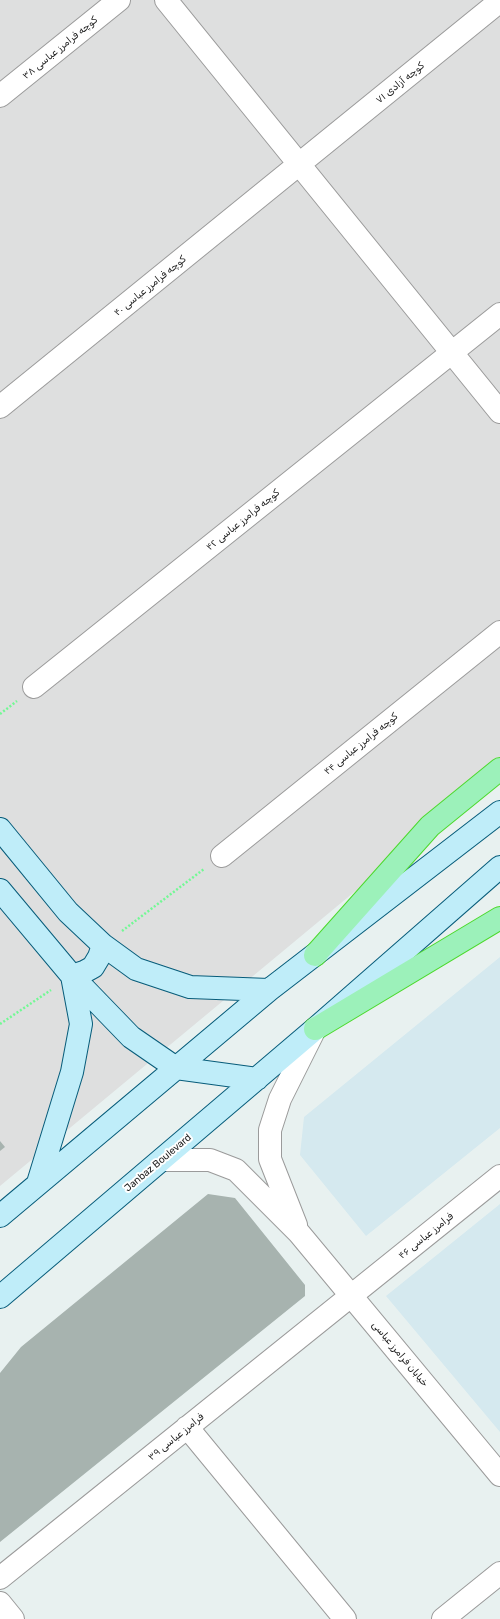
<!DOCTYPE html>
<html>
<head>
<meta charset="utf-8">
<style>
  body { margin:0 }
  canvas { display:block; background:#e8f1f0 }
</style>
</head>
<body>
<canvas width="500" height="1619"></canvas>
<script>
const ctx = document.querySelector('canvas').getContext('2d');
ctx.lineJoin = 'round';
function paint(path, color) {
  ctx.fillStyle = color;
  ctx.fill(path, 'evenodd');
}
function toPath(rows) {
  const path = new Path2D();
  for (const r of rows) {
    path.moveTo(r[0], r[1]);
    for (let i = 2; i < r.length; i += 2) path.lineTo(r[i], r[i + 1]);
  }
  return path;
}
function stroke(path, color, width, dash) {
  ctx.strokeStyle = color;
  ctx.lineWidth = width;
  ctx.lineCap = dash ? 'butt' : 'round';
  ctx.setLineDash(dash || []);
  ctx.stroke(path);
}
function write(font, color, halo, rows, align = 'center') {
  ctx.font = font + ' Rubik,Cairo,sans-serif';
  ctx.lineWidth = 4;
  ctx.setLineDash([]);
  ctx.textBaseline = 'middle';
  ctx.strokeStyle = halo;
  ctx.fillStyle = color;
  for (const [text, x, y, turn = 0] of rows) {
    ctx.save();
    ctx.translate(x, y);
    ctx.rotate((+turn || 0) * Math.PI / 180);
    ctx.textAlign = isNaN(turn) ? turn : align;
    if (halo) ctx.strokeText(text, 0, 0);
    ctx.fillText(text, 0, 0);
    ctx.restore();
  }
}
paint(toPath([
  [0,0,500,0,500,771,0,1186]
]), '#dedfdf');
paint(toPath([
  [500,957,500,1128,366,1236,300,1155,304,1117],
  [500,1204,500,1432,386,1296]
]), '#d5e9ef');
paint(toPath([
  [0,1141,5,1147,0,1151],
  [208,1194,235,1198,305,1285,305,1296,0,1542,0,1373,21,1347]
]), '#a7b3af');
const minor = toPath([
  [166,0,500,412],
  [0,96,119,0],
  [0,407,500,1],
  [34,687,500,314],
  [222,856,500,632],
  [187,1427,345,1619],
  [0,1578,500,1176],
  [0,1603,13,1619],
  [443,1619,500,1573]
]);
const tertiary = toPath([
  [162,1160,210,1160,236,1170,299,1233,500,1475],
  [296,1225,270,1159,270,1130,280,1099,315,1029]
]);
const secondary = toPath([
  [0,829,68,912,103,945,136,969,190,987,269,990],
  [0,890,72,976,131,1037,176,1068,257,1079],
  [72,976,84,972,93,967,99,957,103,945],
  [38,1183,72,1072,81,1024,72,976],
  [0,1216,269,990,500,812],
  [0,1297,315,1029,500,867]
]);
const trunk = toPath([
  [315,955,430,826,500,769],
  [315,1029,500,918]
]);
stroke(minor, '#9b9b9b', 24);
stroke(tertiary, '#9b9b9b', 24);
stroke(secondary, '#075c7a', 24);
stroke(trunk, '#4cd92c', 24);
stroke(toPath([
  [0,714,17,701],
  [122,931,204,869],
  [0,1024,51,990]
]), '#73f895', 2.5, [2, 2]);
stroke(minor, '#fff', 22);
stroke(tertiary, '#fff', 22);
stroke(secondary, '#bfedf9', 22);
stroke(trunk, '#9cf1ba', 22);
write('10px', '#212121', '#fff', [
  ["کوچه فرامرز عباسی ۳۸",60,48,-39],
  ["کوچه آزادی ۷۱",400,83,-39],
  ["کوچه فرامرز عباسی ۴۰",150,286,-39],
  ["کوچه فرامرز عباسی ۴۲",243,520,-39],
  ["کوچه فرامرز عباسی ۴۴",361,744,-39],
  ["Janbaz Boulevard",158,1163,-40],
  ["فرامرز عباسی ۴۶",426,1236,-39],
  ["خیابان فرامرز عباسی",400,1354,50],
  ["فرامرز عباسی ۳۹",176,1437,-39]
]);
</script>
</body>
</html>
